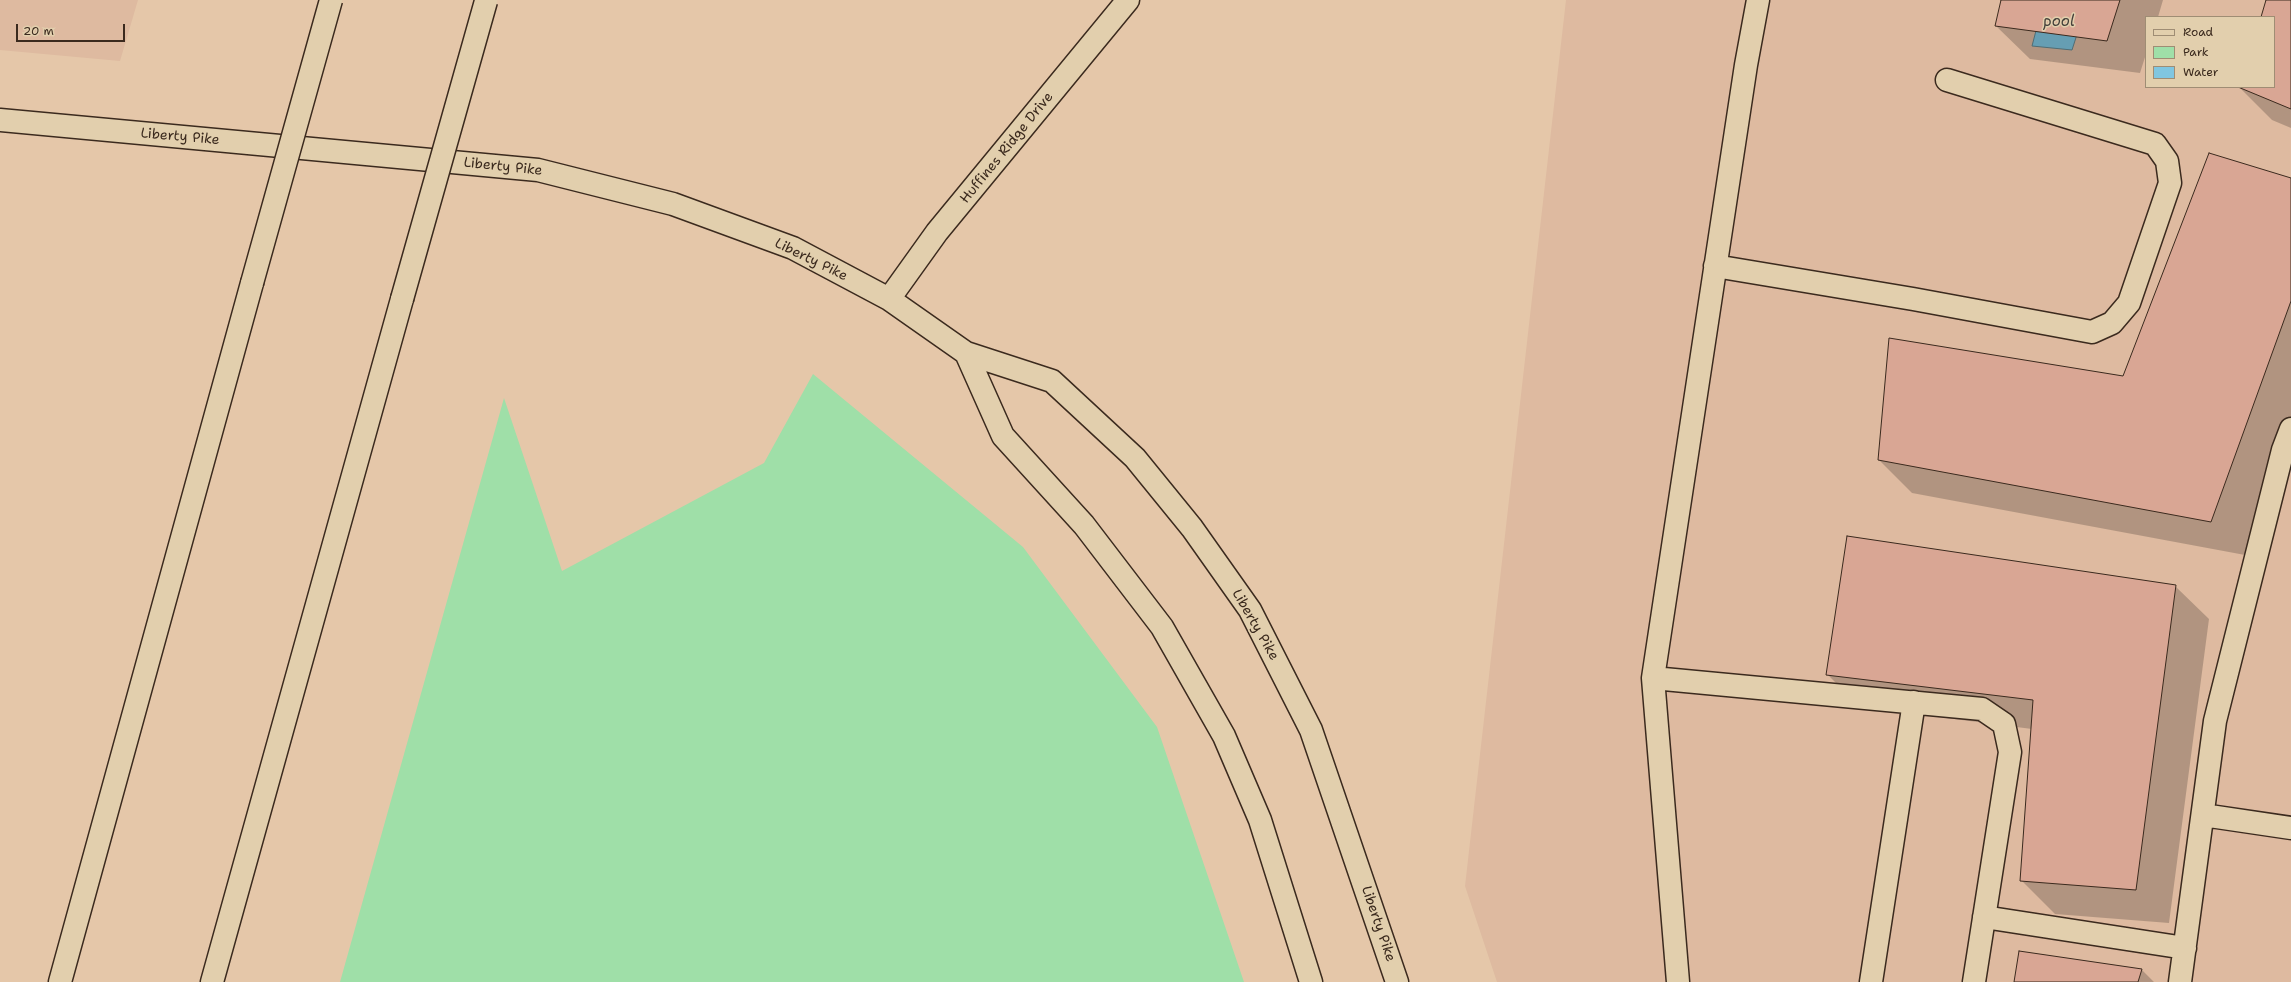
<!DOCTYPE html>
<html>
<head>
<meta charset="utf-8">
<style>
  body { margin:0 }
  #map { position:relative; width:2291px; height:982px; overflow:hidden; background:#e5c7a9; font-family:"Shantell Sans",sans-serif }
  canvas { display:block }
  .legend { position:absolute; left:2145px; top:16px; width:130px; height:72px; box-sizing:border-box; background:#e2cfad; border:1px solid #9f8d74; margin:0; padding:5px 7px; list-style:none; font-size:12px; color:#3b2a1e }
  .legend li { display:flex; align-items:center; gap:8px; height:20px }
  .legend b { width:20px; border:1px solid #9f8d74 }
  .scale { position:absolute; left:16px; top:24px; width:109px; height:18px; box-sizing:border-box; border:2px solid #3b2a1e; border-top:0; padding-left:5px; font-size:12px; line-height:14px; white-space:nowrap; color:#3b2a1e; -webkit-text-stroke:3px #e2cfad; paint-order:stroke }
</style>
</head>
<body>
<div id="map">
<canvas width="2291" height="982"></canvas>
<ul class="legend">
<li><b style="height:5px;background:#e2cfad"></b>Road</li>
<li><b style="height:11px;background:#9fdfa8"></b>Park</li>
<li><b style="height:11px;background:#80c6e0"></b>Water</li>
</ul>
<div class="scale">20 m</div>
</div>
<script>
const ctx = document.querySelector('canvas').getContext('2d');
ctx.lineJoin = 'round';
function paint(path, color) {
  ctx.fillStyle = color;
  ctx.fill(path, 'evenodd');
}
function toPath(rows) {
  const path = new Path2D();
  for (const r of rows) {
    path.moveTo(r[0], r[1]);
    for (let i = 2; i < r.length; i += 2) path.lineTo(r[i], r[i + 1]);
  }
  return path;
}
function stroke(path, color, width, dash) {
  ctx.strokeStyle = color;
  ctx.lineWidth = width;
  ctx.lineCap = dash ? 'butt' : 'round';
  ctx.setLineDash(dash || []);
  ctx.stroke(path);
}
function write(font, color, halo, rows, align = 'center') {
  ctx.font = font + ' "Shantell Sans",sans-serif';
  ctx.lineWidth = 3;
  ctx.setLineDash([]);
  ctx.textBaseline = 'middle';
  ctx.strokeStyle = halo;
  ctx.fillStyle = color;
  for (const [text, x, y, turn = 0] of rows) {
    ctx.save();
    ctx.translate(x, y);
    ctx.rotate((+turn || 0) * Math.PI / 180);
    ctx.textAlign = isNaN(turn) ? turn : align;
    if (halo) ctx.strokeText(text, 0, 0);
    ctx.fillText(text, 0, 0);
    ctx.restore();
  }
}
paint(toPath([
  [0,0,138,0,120,61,0,50],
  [1566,0,2291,0,2291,982,1497,982,1465,886],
  [2146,17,2274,17,2274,87,2146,87]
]), '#debaa0');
paint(toPath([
  [813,374,1023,547,1157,727,1244,982,340,982,504,398,562,571,764,463]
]), '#9fdfa8');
const water = toPath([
  [2044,0,2088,0,2072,50,2032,46,2044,0]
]);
paint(water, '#80c6e0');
stroke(water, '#648892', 1);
paint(toPath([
  [2002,0,2163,0,2158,17,2146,17,2146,54,2140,73,2030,59,1996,26],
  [2267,0,2291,0,2291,128,2272,120,2239,87,2274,87,2274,17,2262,17],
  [2291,179,2291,426,2245,555,1912,493,1879,460,2123,377],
  [2175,586,2209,619,2169,923,2055,914,2022,881,2032,729,1860,707,1827,674],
  [2020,952,2142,970,2154,982,2015,982]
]), '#0003');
const building = toPath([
  [2001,0,2120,0,2107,41,1995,26,2001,0],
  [2266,0,2291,0,2291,109,2238,87,2274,87,2274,17,2261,17,2266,0],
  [2209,153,2291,178,2291,301,2211,522,1878,460,1889,338,2123,376,2209,153],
  [1847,536,2176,585,2136,890,2020,881,2033,700,1826,675,1847,536],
  [2019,951,2142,969,2138,982,2014,982,2019,951]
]);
paint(building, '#d9a694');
stroke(building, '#3b2a1e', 1);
const minor = toPath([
  [0,120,538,170,673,204,793,248,889,299,966,353,1052,381,1135,458,1192,528,1250,610,1311,730,1397,982],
  [1715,266,1913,299,2092,332,2112,323,2129,303,2170,183,2167,161,2155,144,1947,80],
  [889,299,937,232,1128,0],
  [966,353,1003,436,1084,525,1162,627,1224,736,1260,820,1311,982],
  [1653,678,1982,709,2004,724,2010,752,1974,982],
  [2203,815,2291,828],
  [1984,917,2185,948],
  [1678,982,1653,678,1746,65,1758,0],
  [1871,982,1914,702],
  [2180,982,2215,721,2283,450,2291,429]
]);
const highway = toPath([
  [60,982,252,283],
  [212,982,402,299]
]);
stroke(minor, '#3b2a1e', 25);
stroke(highway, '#3b2a1e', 25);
stroke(minor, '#e2cfad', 22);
stroke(highway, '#e2cfad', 22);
const highwayBridge = toPath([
  [252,283,331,0],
  [402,299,486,1]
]);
stroke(highwayBridge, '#3b2a1e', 25, []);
stroke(highwayBridge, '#e2cfad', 22);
write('14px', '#3b2a1e', '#e2cfad', [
  ["Liberty Pike",180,137,5],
  ["Huffines Ridge Drive",1007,148,-51],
  ["Liberty Pike",503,167,6],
  ["Liberty Pike",811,260,26],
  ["Liberty Pike",1255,625,60],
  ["Liberty Pike",1378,924,71]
]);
write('italic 15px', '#45413b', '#e2cfad', [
  ["pool",2059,22]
]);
</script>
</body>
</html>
